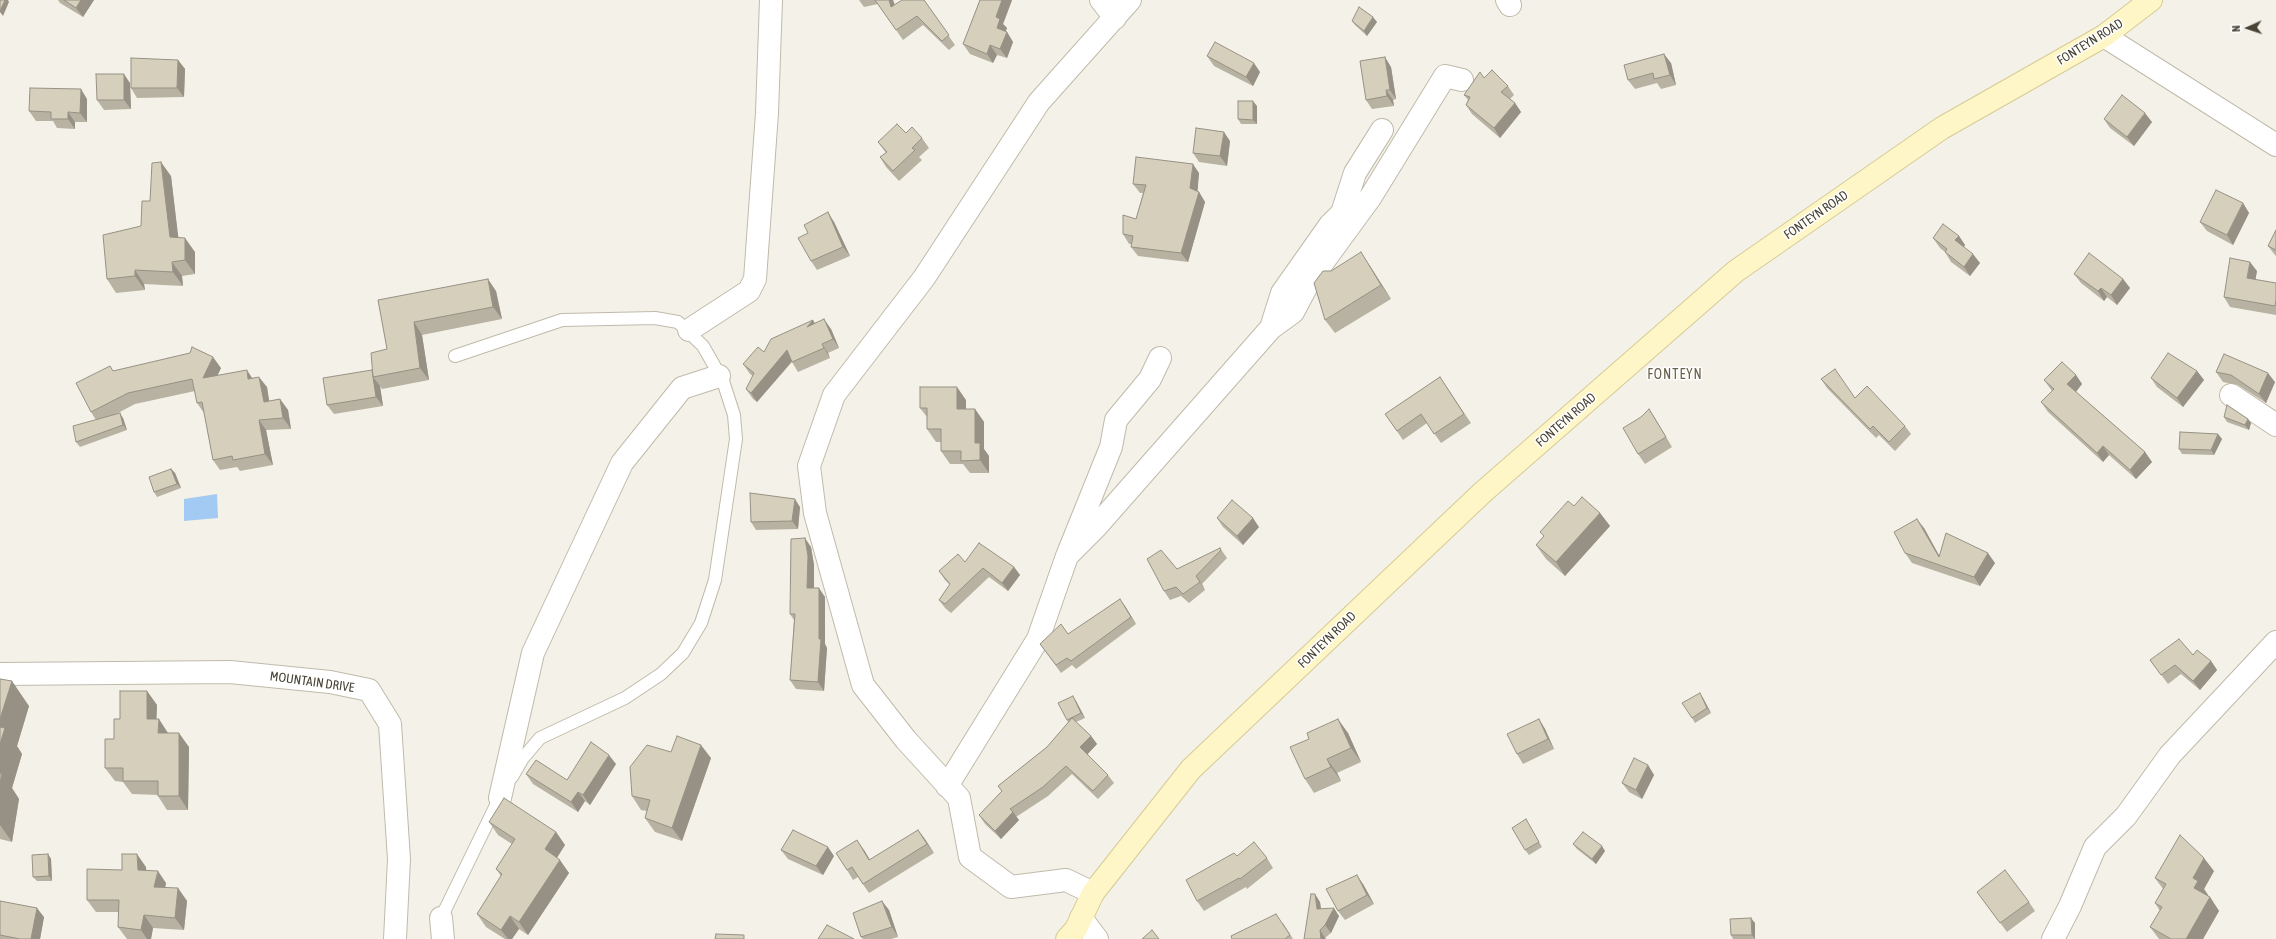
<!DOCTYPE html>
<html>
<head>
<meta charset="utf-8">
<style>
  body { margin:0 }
  #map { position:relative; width:2276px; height:939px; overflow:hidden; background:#f4f2e8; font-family:"Asap Condensed",sans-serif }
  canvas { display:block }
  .north { position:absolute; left:2228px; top:8px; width:40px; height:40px; -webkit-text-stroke:3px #fff; paint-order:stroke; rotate:267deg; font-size:11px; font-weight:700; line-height:16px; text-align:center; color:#484336 }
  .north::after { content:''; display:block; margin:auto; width:14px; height:18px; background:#484336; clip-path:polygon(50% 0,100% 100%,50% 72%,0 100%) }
</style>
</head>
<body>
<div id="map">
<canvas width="2276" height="939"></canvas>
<div class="north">N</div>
</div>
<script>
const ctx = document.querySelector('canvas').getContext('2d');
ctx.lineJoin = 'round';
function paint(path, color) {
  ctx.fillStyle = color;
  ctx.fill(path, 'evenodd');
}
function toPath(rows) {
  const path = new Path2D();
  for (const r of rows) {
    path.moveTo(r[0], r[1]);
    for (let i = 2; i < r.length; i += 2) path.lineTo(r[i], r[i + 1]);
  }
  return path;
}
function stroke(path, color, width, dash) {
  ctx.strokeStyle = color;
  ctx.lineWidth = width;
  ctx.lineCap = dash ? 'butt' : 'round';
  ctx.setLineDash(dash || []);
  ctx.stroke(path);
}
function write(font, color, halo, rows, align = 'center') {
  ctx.font = font + ' "Asap Condensed",sans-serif';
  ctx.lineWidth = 3;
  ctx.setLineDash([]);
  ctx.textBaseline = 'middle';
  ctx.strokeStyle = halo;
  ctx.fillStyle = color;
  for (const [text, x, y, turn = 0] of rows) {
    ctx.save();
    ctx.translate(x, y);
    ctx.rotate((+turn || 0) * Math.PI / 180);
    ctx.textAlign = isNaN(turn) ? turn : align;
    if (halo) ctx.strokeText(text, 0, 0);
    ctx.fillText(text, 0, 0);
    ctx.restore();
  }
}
paint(toPath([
  [217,494,218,518,184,521,184,499]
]), '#a2caf3');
const lane = toPath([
  [455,356,562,320,655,318,678,322,703,346,723,381,734,415,736,439,715,580,701,623,683,653,661,674,625,698,540,738,523,758,512,777],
  [441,918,502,793]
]);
const street = toPath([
  [1101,0,1115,18],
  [1507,0,1510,5],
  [2104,36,2276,145],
  [1271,328,1293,312,1310,280,1370,198,1445,76,1462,80],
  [689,330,749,291,755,279,767,113,771,0],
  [2231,395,2276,425],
  [1067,556,1095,528,1271,328,1282,293,1330,225,1342,213,1355,173,1382,130],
  [0,674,230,672,330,682,369,690,390,724,399,859,395,939],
  [947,786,1038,639,1067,556,1111,447,1116,420,1150,379,1160,358],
  [500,798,533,653,622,463,682,388,719,376],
  [1093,893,1066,880,1011,887,970,857,959,798,906,740,863,685,815,513,809,466,834,395,924,278,1039,102,1130,0],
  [441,918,443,939],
  [1081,918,1097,939],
  [2053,939,2070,906,2095,847,2126,816,2170,755,2276,642]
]);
const secondary = toPath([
  [1067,939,1076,929,1093,893,1191,769,1483,492,1736,271,1942,128,2104,36,2151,0]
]);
stroke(lane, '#c0baaa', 14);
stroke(street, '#c0baaa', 24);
stroke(secondary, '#d6cb96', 24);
stroke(lane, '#fff', 12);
stroke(street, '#fff', 22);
stroke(secondary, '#fff6c7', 22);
paint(toPath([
  [58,0,94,0,83,17,60,3],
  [859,0,893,0,895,5,924,0,955,45,949,50,923,25,903,40,878,4,864,7],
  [980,0,1012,0,1003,24,1007,28,1005,32,1007,32,1013,42,1007,58,997,55,993,63,970,54,963,44],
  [1352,21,1377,22,1367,36,1355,25],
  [1207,56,1260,72,1253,86,1214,66],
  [178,60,185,69,184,97,137,98,131,88],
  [1671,63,1676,85,1661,89,1657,83,1635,89,1628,80],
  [1391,67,1396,99,1393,100,1394,106,1372,109,1366,100],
  [1484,78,1508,86,1514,95,1510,99,1515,103,1521,112,1500,138,1472,114,1466,105,1468,100,1464,95],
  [130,83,131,109,104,110,97,100],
  [87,99,87,122,75,122,75,129,57,128,53,121,36,121,29,111],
  [1257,106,1257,124,1241,124,1238,119],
  [2104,119,2152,122,2134,146,2110,128],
  [906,133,922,138,929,148,919,157,922,160,899,181,886,167,880,157,886,153,878,142],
  [1230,141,1227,166,1199,162,1193,153],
  [1199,173,1197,192,1199,192,1205,202,1188,262,1138,256,1131,247,1132,244,1129,244,1123,234,1136,219,1143,193,1140,193,1133,184],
  [171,176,178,238,195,252,195,274,182,276,183,286,144,284,145,290,116,293,107,279,141,226,150,201],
  [2243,203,2249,213,2233,245,2207,231,2200,222],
  [834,222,850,256,817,270,811,261],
  [2276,230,2276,256,2275,255,2268,246],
  [1959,236,1965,245,1964,247,1980,263,1970,276,1951,262,1945,252,1940,248,1933,238],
  [1370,266,1391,299,1335,333,1325,320,1331,271],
  [2257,271,2255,280,2276,283,2276,315,2230,307,2224,297],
  [2074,274,2123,279,2130,288,2117,305,2107,297,2104,301,2081,283],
  [496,291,502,319,422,335,429,380,382,389,380,386,383,406,334,414,327,405,372,371,387,349,378,300],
  [815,323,831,329,839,348,828,353,830,358,798,372,792,362,757,402,753,399,746,389,753,376,750,374,743,364],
  [110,366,113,371,221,368,217,376,252,378,267,387,269,401,280,399,288,410,291,429,266,430,273,465,240,471,237,467,220,470,213,460,204,413,197,403,195,391,135,404,114,415,123,418,127,430,80,447,76,442,96,420,91,412],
  [2197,371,2204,380,2183,407,2157,387,2151,378],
  [2216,372,2275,382,2266,403,2238,385,2223,382],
  [2076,375,2082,384,2076,392,2145,452,2152,462,2136,479,2109,455,2103,462,2048,412,2041,402,2052,391,2044,380],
  [1440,377,1471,423,1441,443,1427,423,1403,440,1385,414],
  [1821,379,1905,426,1911,434,1895,451,1879,435,1876,438,1827,388],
  [966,400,966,409,975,409,984,422,984,449,989,456,989,473,970,473,963,464,950,464,941,451,941,442,936,442,927,429,927,417,920,408],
  [1649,409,1655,418,1672,447,1645,464,1638,454,1641,417],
  [2224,417,2248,419,2251,423,2249,430,2227,422],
  [2218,434,2222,439,2214,455,2182,454,2179,449],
  [171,469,175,473,181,488,157,497,154,492],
  [1574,506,1600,513,1610,526,1565,576,1546,559,1536,545,1544,536,1540,532],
  [800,507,798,529,756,530,751,522],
  [1217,518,1259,527,1243,545,1223,527],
  [1924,528,1939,556,1995,563,1980,586,1912,563,1905,553],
  [811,547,814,565,814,588,825,597,825,644,827,648,824,691,796,689,790,680,794,620,790,614],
  [1220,548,1227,558,1202,584,1205,590,1189,603,1181,596,1170,600,1164,591],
  [965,562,1014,567,1020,575,1008,591,989,577,951,613,945,608,939,600,950,585,945,580,939,571],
  [1125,606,1136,624,1076,669,1072,665,1061,673,1040,644,1068,634],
  [2193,655,2211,661,2217,670,2200,690,2181,674,2168,684,2150,660],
  [0,679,29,706,17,746,22,754,12,788,19,799,12,842,0,839],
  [147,691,157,705,156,719,168,733,189,747,188,810,167,810,158,796,158,795,132,794,123,782,115,781,105,768,120,719],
  [1703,698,1711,713,1695,723,1692,718],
  [1076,701,1085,718,1076,722,1091,736,1097,744,1087,754,1108,775,1114,783,1098,799,1072,774,1048,796,1016,817,1019,820,1001,839,985,824,979,815,1002,791,998,786,1047,747,1068,723,1067,720],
  [1539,719,1545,729,1554,749,1523,764,1517,754],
  [1348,733,1361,762,1337,773,1341,781,1314,793,1305,779],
  [671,752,711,758,682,841,655,832,645,818,647,811,641,810,632,796],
  [616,764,590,805,585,801,578,812,533,784,526,774,567,780],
  [1648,765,1654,775,1642,799,1629,792,1622,783],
  [489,822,556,832,565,845,557,858,569,873,528,935,519,929,512,939,505,939,486,927,477,914,501,876,496,869,512,844,498,835],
  [1529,824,1542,847,1529,855,1525,850],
  [918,830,934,853,869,893,858,877,853,880,847,870,864,850,870,860],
  [1573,844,1605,851,1596,864,1577,849],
  [781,850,834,856,823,875,788,859],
  [48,854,51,859,52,881,37,881,33,877],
  [1267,858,1273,868,1247,889,1246,887,1204,911,1197,901],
  [146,867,146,871,166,883,165,888,178,888,187,901,184,930,153,928,151,939,127,939,118,927,119,912,96,912,87,900,122,870],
  [2214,871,2204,889,2208,895,2207,896,2210,897,2219,911,2203,939,2159,939,2150,927,2160,911,2155,903,2163,889,2155,878],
  [1363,884,1374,904,1345,920,1338,911],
  [1977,892,2029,902,2035,911,2007,932],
  [0,901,44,917,40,939,0,939],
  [1320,902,1321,909,1339,916,1331,933,1325,938,1326,939,1304,939],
  [889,910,898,937,891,939,863,939,861,937],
  [1283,923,1293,939,1232,939],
  [1755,923,1755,939,1733,939,1731,935]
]), '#b8b2a2');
paint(toPath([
  [5,0,8,0,9,2,3,16,0,12,0,11],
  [81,0,94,0,83,17,76,8],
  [889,0,893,0,898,17,891,7],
  [1002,0,1012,0,1003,24,1007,28,1003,38,997,28,996,17],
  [1373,17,1377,22,1367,36,1364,31],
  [1007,32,1013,42,1007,58,1000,49],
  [990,45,997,55,993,63,987,54],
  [1664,54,1671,63,1676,85,1670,75],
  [1385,57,1391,67,1396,99,1390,90],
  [178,60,185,69,184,97,177,88],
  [1254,63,1260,72,1253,86,1246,77],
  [124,74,130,83,131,109,124,100],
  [81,89,87,99,87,122,80,113],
  [1386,90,1393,100,1394,106,1387,96],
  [1253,101,1257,106,1257,124,1253,120],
  [1515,103,1521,112,1500,138,1494,128],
  [68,112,75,122,75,129,68,119],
  [2145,113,2152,122,2134,146,2127,137],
  [1224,132,1230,141,1227,166,1220,156],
  [161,162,171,176,180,251,170,237],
  [1193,164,1199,173,1197,198,1190,188],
  [1199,192,1205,202,1188,262,1181,253],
  [2243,203,2249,213,2233,245,2227,235],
  [828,212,834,222,850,256,843,247],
  [1959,236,1965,245,1962,250,1955,240],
  [185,238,195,252,195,274,185,260],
  [1361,252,1370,266,1391,299,1381,285],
  [1973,254,1980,263,1970,276,1964,267],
  [172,262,182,276,183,286,173,272],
  [2250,262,2257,271,2254,288,2247,278],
  [135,270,144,284,145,290,135,276],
  [488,279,496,291,502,319,493,307],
  [2123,279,2130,288,2117,305,2111,295],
  [2101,288,2107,297,2104,301,2098,291],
  [824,319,831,329,839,348,833,339],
  [813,320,819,330,807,327],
  [414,322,422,335,429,380,420,368],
  [822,344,828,353,830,358,824,348],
  [787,350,793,360,757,402,751,393],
  [213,357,221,368,211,389,203,378],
  [247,370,254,381,248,379],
  [2197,371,2204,380,2183,407,2177,398],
  [2268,373,2275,382,2266,403,2259,394],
  [2076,375,2082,384,2074,394,2067,384],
  [259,377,267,387,271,413,264,402],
  [373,377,380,386,383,406,376,397],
  [957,387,966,400,966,422,957,409],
  [280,399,288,410,291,429,283,418],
  [975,409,984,422,984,449,989,456,989,473,980,460,975,443],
  [120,413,123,418,127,430,123,425],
  [2248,419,2251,423,2249,430,2245,425],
  [259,420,266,430,273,465,265,454],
  [2218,434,2222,439,2214,455,2211,450],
  [2103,446,2109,455,2103,462,2097,453],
  [2145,452,2152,462,2136,479,2130,470],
  [171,469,175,473,181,488,177,484],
  [795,499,800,507,798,529,792,521],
  [1600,513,1610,526,1565,576,1556,562],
  [1253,518,1259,527,1243,545,1237,536],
  [1917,519,1924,528,1945,566,1939,557],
  [805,538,811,547,814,565,814,597,807,588],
  [1988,553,1995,563,1980,586,1974,577],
  [1014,567,1020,575,1008,591,1002,583],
  [1196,576,1202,584,1205,590,1200,582],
  [819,588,825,597,825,644,827,648,824,691,818,682],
  [1120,599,1125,606,1136,624,1131,617],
  [2211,661,2217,670,2200,690,2193,681],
  [12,681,29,706,17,746,22,754,12,788,19,799,12,842,0,825,0,719],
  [147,691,157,705,156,733,147,719],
  [1700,693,1703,698,1711,713,1707,708],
  [1073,696,1076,701,1085,718,1081,713],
  [159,719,168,733,158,733],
  [1338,719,1348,733,1361,762,1351,748],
  [1539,719,1545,729,1554,749,1548,739],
  [179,733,189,747,188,810,179,796],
  [1091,736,1097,744,1086,756,1080,747],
  [701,745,711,758,682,841,672,828],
  [609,755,616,764,590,805,583,795],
  [1327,759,1337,773,1341,781,1331,767],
  [1648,765,1654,775,1642,799,1636,790],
  [578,792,585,801,578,812,571,802],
  [1013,812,1019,820,1001,839,995,831],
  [918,830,925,839,934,853,927,844],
  [556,832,565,845,554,862,545,849],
  [857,840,864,850,876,870,869,860],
  [1602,846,1605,851,1596,864,1592,859],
  [828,847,834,856,823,875,816,866],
  [48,854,51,859,52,881,49,876],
  [137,854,146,867,147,883,138,870],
  [2204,858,2214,871,2204,889,2208,895,2203,902,2194,888,2193,878],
  [560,860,569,873,528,935,519,922],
  [158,871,166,883,163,899,154,887],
  [1357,875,1363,884,1374,904,1367,895],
  [178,888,187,901,184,930,175,918],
  [1315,894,1320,902,1322,917,1317,909],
  [2210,897,2219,911,2203,939,2186,939],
  [882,901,889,910,898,937,892,927],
  [37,908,44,917,40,939,31,939],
  [1334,908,1339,916,1331,933,1325,925],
  [144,915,153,928,151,939,147,939,141,930],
  [510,916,519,929,512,939,508,939,501,930],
  [1751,918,1755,923,1755,939,1752,935],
  [1320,930,1325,938,1326,939,1321,939]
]), '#969184');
const building = toPath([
  [0,0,5,0,0,11,0,0],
  [64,0,81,0,76,8,64,0],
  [875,0,889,0,891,7,902,0,924,0,949,35,942,41,917,16,896,30,875,0],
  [980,0,1002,0,996,17,1000,19,997,28,1007,32,1000,49,990,45,987,54,963,44,980,0],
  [1359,7,1373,17,1364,31,1352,21,1359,7],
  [1215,42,1254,63,1246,77,1207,56,1215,42],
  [1664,54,1670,75,1654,79,1653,73,1628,80,1624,65,1664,54],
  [1385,57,1390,90,1386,90,1387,96,1366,100,1360,61,1385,57],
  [131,58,178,60,177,88,131,88,131,58],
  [1492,70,1508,86,1501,92,1515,103,1494,128,1466,105,1470,97,1464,95,1480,72,1484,78,1492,70],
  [96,74,124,74,124,100,97,100,96,74],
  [30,88,81,89,80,113,68,112,68,119,51,119,51,112,29,111,30,88],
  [2122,95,2145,113,2127,137,2104,119,2122,95],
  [1238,101,1253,101,1253,120,1238,119,1238,101],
  [897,124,906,133,912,127,922,138,912,148,915,150,893,171,880,157,887,152,878,142,897,124],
  [1196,128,1224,132,1220,156,1193,153,1196,128],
  [1136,157,1193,164,1190,188,1199,192,1181,253,1131,247,1133,236,1123,234,1123,215,1136,219,1146,185,1133,184,1136,157],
  [161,162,170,237,185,238,185,260,172,262,173,272,135,270,135,276,107,279,103,235,141,226,142,201,150,201,152,163,161,162],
  [2216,190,2243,203,2227,235,2200,222,2216,190],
  [828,212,843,247,811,261,798,238,808,233,804,225,828,212],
  [1943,224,1959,236,1955,240,1973,254,1964,267,1945,252,1947,249,1933,238,1943,224],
  [2276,230,2276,250,2268,246,2276,230],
  [1361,252,1381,285,1325,320,1314,283,1323,271,1331,271,1361,252],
  [2089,253,2123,279,2111,295,2101,288,2098,291,2074,274,2089,253],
  [2230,258,2250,262,2247,278,2276,283,2276,300,2275,306,2224,297,2230,258],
  [488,279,493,307,414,322,420,368,373,377,371,353,387,349,378,300,488,279],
  [824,319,833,339,822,344,824,348,792,362,787,350,751,393,746,389,754,373,743,364,758,347,764,352,771,339,813,320,807,327,824,319],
  [192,347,213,357,203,378,247,370,248,379,259,377,264,402,280,399,283,418,259,420,265,454,233,460,232,456,213,460,202,402,197,403,192,379,128,393,91,412,76,383,110,366,113,371,190,353,192,347],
  [2168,353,2197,371,2177,398,2151,378,2168,353],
  [2224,354,2268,373,2259,394,2231,375,2216,372,2224,354],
  [2062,362,2076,375,2067,384,2145,452,2130,470,2103,446,2097,453,2041,402,2054,389,2044,380,2062,362],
  [1835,369,1855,398,1867,386,1905,426,1889,442,1873,426,1870,429,1821,379,1835,369],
  [372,370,376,397,327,405,323,378,372,370],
  [1440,377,1464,414,1434,434,1421,414,1397,431,1385,414,1440,377],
  [920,387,957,387,957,409,975,409,975,443,980,443,980,460,961,461,961,451,941,451,941,429,927,429,927,408,920,408,920,387],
  [2227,405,2248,419,2245,425,2224,417,2227,405],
  [1649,409,1666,437,1638,454,1623,428,1641,417,1649,409],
  [120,413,123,425,76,442,73,426,120,413],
  [2180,432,2218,434,2211,450,2179,449,2180,432],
  [171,469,177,484,154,492,149,477,171,469],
  [750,493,795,499,792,521,751,522,750,493],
  [1582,497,1600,513,1556,562,1536,545,1544,536,1540,532,1568,501,1574,506,1582,497],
  [1232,500,1253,518,1237,536,1217,518,1232,500],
  [1917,519,1939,557,1946,533,1988,553,1974,577,1905,553,1894,532,1917,519],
  [805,538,808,556,807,588,819,588,819,639,821,639,818,682,790,680,795,614,790,614,791,539,805,538],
  [979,543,1014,567,1002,583,983,568,945,604,939,600,950,584,939,571,958,554,965,562,979,543],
  [1220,548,1221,550,1196,576,1200,582,1183,594,1176,587,1164,591,1147,559,1161,550,1177,569,1220,548],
  [1120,599,1131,617,1071,661,1067,658,1056,665,1040,644,1061,624,1068,634,1120,599],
  [2179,639,2193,655,2197,650,2211,661,2193,681,2175,665,2161,675,2150,660,2179,639],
  [0,679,12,681,0,719,0,679],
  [120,691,147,691,147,719,159,719,158,733,179,733,179,796,158,796,158,781,123,781,123,768,105,768,105,739,114,739,114,719,120,719,120,691],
  [1700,693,1707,708,1692,718,1682,703,1700,693],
  [1073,696,1081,713,1067,720,1058,703,1073,696],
  [1072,718,1091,736,1080,747,1108,775,1093,791,1066,766,1043,787,1010,809,1013,812,995,831,979,815,1002,791,998,786,1047,747,1072,718],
  [1338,719,1351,748,1327,759,1331,767,1305,779,1290,747,1309,739,1307,733,1338,719],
  [1539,719,1548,739,1517,754,1507,734,1539,719],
  [0,727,5,728,0,744,0,727],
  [677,736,701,745,672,828,645,818,650,800,632,796,630,767,647,745,671,752,677,736],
  [591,742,609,755,583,795,578,792,571,802,526,774,536,760,567,780,591,742],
  [1634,758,1648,765,1636,790,1622,783,1634,758],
  [0,773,2,774,0,783,0,773],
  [504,798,556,832,545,849,560,860,519,922,510,916,501,930,477,914,502,874,496,869,515,839,489,822,504,798],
  [1526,819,1539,842,1525,850,1512,828,1526,819],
  [793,830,828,847,816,866,781,850,793,830],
  [918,830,927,844,863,884,852,867,847,870,836,853,857,840,869,860,918,830],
  [1583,832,1602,846,1592,859,1573,844,1583,832],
  [2180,835,2204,858,2193,878,2198,881,2194,888,2210,897,2186,939,2171,939,2150,927,2162,907,2155,903,2166,884,2155,878,2180,835],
  [1254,842,1267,858,1240,879,1239,878,1197,901,1186,880,1234,853,1237,856,1254,842],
  [48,854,49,876,33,877,32,855,48,854],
  [122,854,137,854,138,870,158,871,154,887,178,888,175,918,144,915,141,930,118,927,119,900,87,900,87,869,122,870,122,854],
  [2005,870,2029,902,2000,923,1977,892,2005,870],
  [1357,875,1367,895,1338,911,1326,889,1357,875],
  [1311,894,1315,894,1317,909,1334,908,1325,925,1320,930,1321,939,1304,939,1311,894],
  [0,901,37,908,31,939,20,939,0,935,0,901],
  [882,901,892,927,861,937,853,913,882,901],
  [1276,914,1290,935,1285,939,1232,939,1231,936,1276,914],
  [1751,918,1752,935,1731,935,1730,919,1751,918],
  [827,925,854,939,818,939,827,925],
  [1152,930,1159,939,1142,939,1152,930],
  [716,934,744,935,744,939,715,939,716,934]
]);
paint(building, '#d6cfbc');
stroke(building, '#969184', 1);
write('13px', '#484336', '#fff', [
  ["FONTEYN ROAD",2090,42,-32],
  ["FONTEYN ROAD",1816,215,-35],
  ["FONTEYN ROAD",1566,420,-41],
  ["FONTEYN ROAD",1327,640,-44],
  ["MOUNTAIN DRIVE",312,682,8]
]);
ctx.letterSpacing = '1px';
write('14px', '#6b624d', '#fff', [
  ["FONTEYN",1675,375]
]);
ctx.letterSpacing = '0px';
</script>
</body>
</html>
